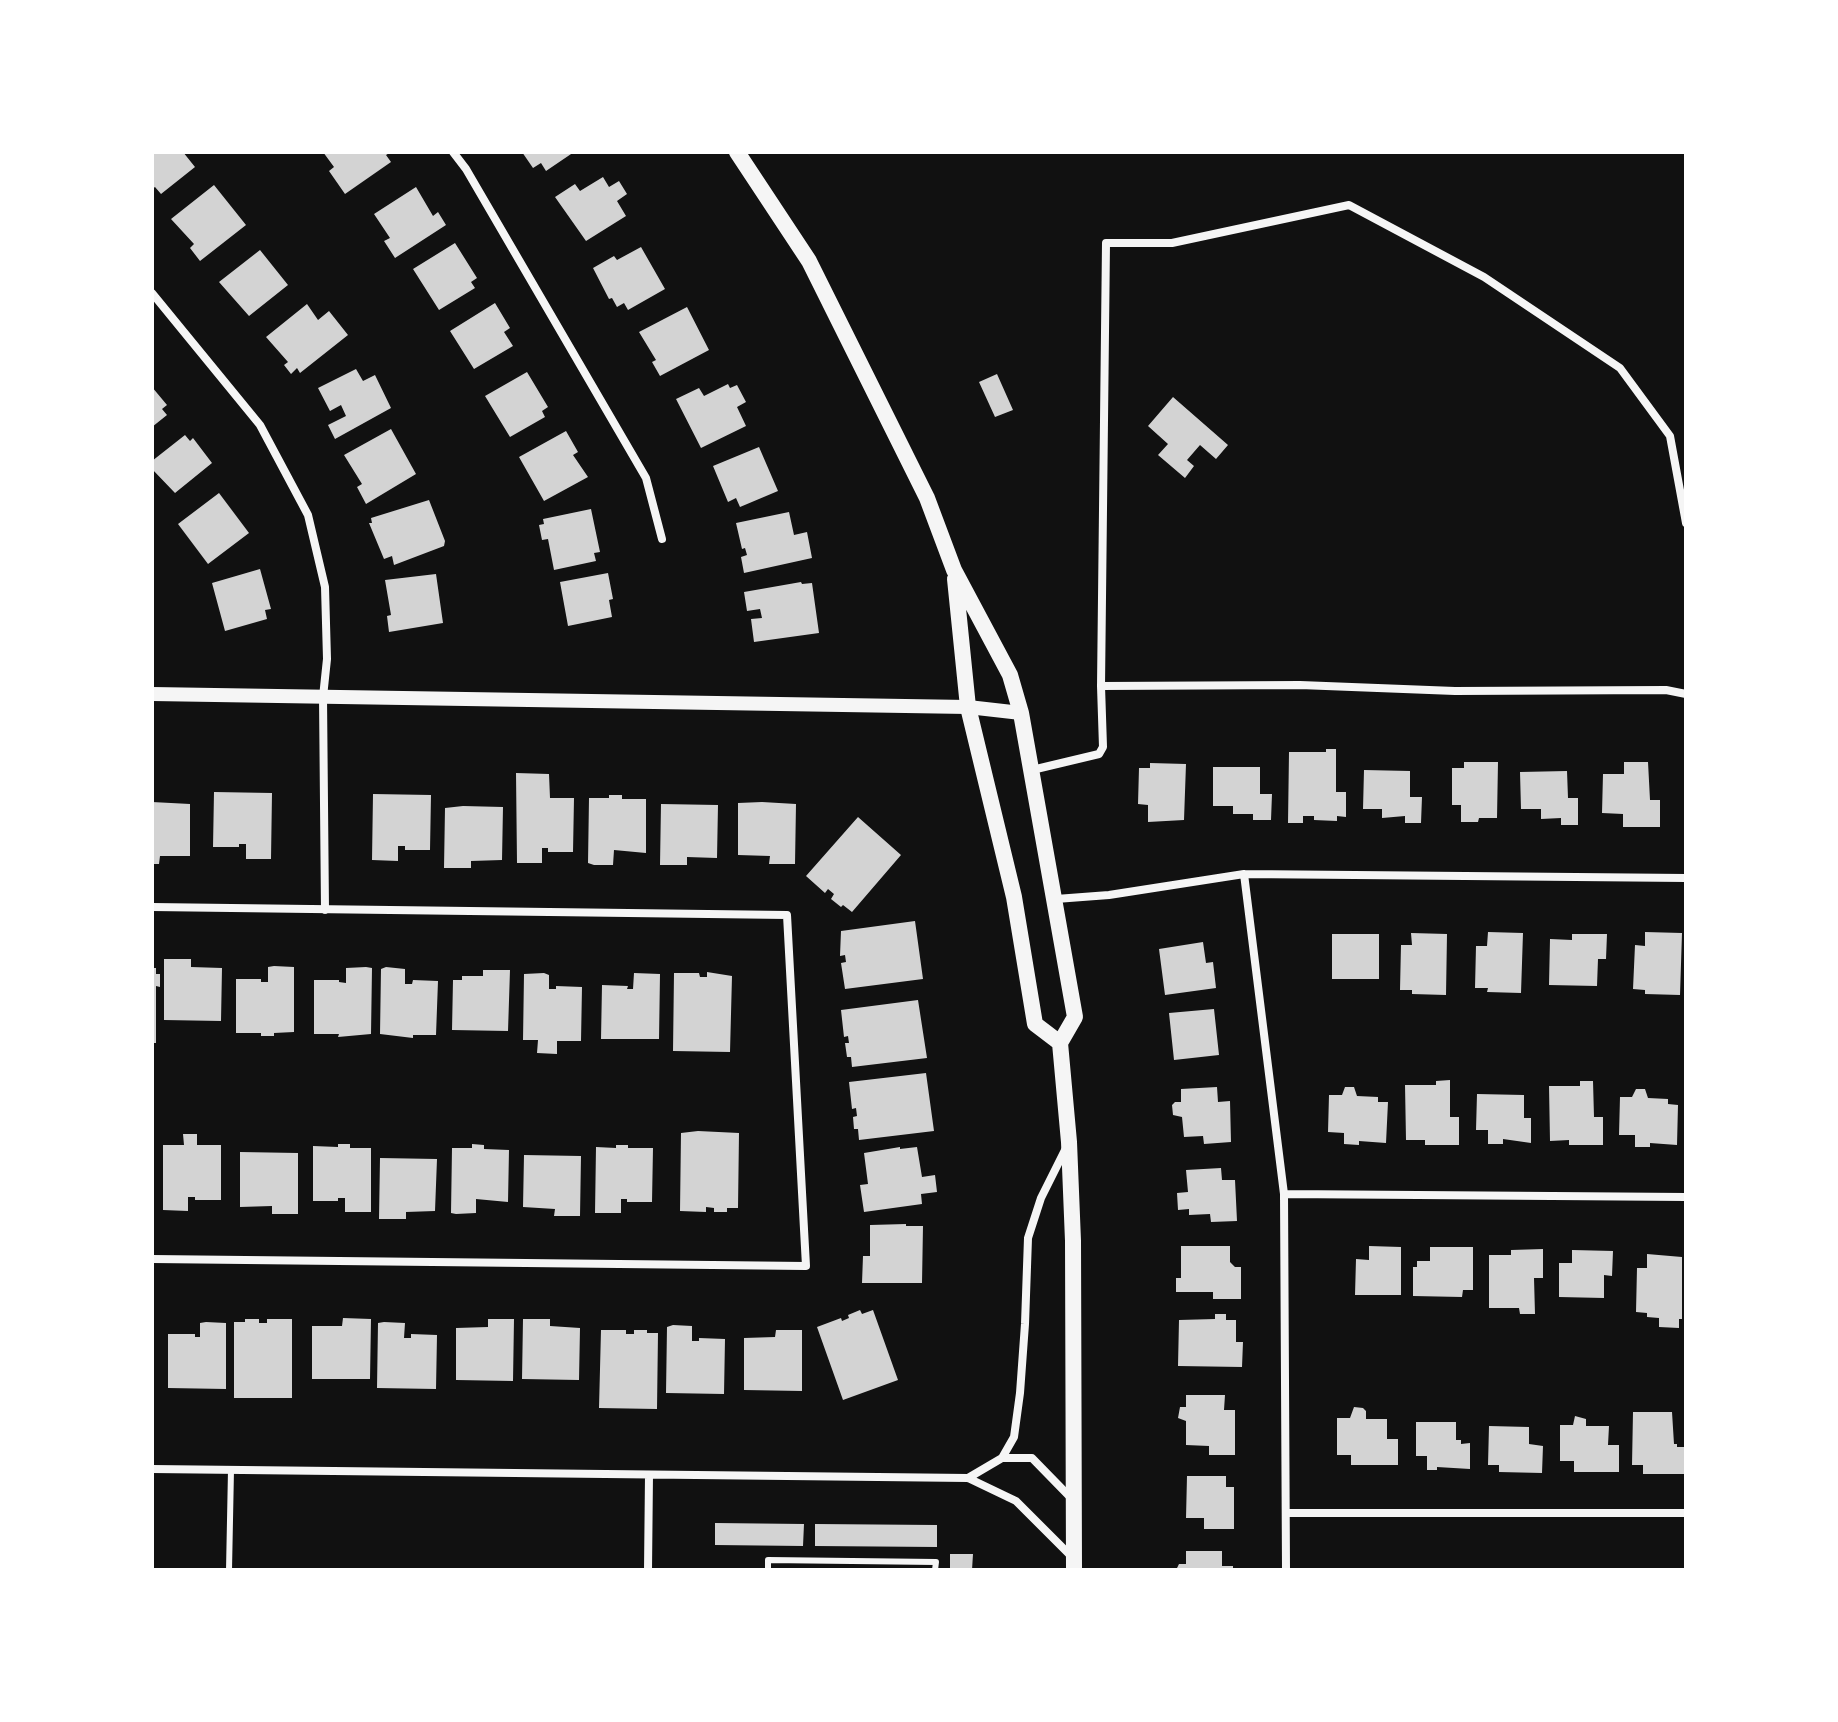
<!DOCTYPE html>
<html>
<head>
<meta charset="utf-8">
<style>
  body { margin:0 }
  #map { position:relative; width:1838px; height:1722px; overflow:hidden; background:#111; font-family:Karla,sans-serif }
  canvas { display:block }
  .frame { position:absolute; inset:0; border:154px solid #fff; pointer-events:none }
</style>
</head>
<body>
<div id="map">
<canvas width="1838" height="1722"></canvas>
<div class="frame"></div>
</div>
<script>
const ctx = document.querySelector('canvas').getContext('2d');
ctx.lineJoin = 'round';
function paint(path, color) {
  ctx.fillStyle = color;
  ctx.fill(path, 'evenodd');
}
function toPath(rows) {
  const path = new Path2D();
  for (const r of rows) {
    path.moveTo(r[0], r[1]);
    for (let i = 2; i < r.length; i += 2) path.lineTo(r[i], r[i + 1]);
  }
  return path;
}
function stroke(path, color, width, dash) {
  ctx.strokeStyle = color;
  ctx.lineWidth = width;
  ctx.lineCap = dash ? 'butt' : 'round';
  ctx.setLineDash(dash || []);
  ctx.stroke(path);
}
paint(toPath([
  [152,152,183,152,195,167,161,194,155,187,152,189],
  [323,152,391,152,386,155,391,162,345,194,329,171,334,167],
  [522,152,574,152,546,171,541,163,533,168],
  [603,177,609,187,619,181,627,194,617,201,626,216,586,241,555,197,575,184,580,191],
  [214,185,246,225,200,261,190,248,194,244,171,219],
  [416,187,433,216,438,212,446,225,395,258,384,241,390,238,374,214],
  [455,243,477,278,471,282,475,288,439,310,413,269],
  [641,247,665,289,628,310,624,303,617,307,612,298,609,299,593,268,614,256,617,260],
  [260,250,288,285,249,316,219,282],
  [495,303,510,328,504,332,513,346,474,369,450,331],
  [307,304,318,320,329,311,348,335,300,373,297,368,291,374,284,365,288,362,266,337],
  [687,307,709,350,660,376,652,362,656,360,639,332],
  [356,369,363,381,375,375,391,408,335,439,328,425,346,416,341,405,330,411,318,388],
  [527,372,548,407,542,411,545,417,510,437,485,396],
  [997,374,1013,410,995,417,979,382],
  [728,384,730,388,737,385,746,402,737,407,746,426,701,448,676,399,699,388,704,396],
  [152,387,167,405,162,409,167,415,152,427],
  [1173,397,1228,445,1216,459,1200,445,1187,460,1194,466,1185,478,1158,455,1168,444,1148,426],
  [391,429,416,474,366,504,357,487,362,484,344,455],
  [566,431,578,452,573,455,588,477,544,501,519,457],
  [185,435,190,441,193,438,212,463,175,493,152,469,152,461],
  [759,447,778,491,740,507,736,498,728,502,713,466],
  [219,493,249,533,208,564,178,524],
  [429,500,445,541,444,546,394,565,392,556,384,559,369,523,372,523,371,518],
  [591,509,600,552,594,553,596,561,554,570,548,539,542,540,539,525,544,524,543,519],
  [789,512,794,535,807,532,812,558,744,573,741,557,747,555,745,548,742,549,736,523],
  [260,569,271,609,265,610,267,619,225,631,212,583],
  [608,573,613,599,609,600,612,617,568,626,560,582],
  [436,574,443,623,389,632,387,616,391,615,385,580],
  [801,582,802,584,812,583,819,633,754,642,751,619,762,618,760,609,747,611,744,592],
  [1326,749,1336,749,1336,792,1346,792,1346,817,1337,816,1337,821,1314,820,1314,816,1303,816,1303,823,1288,823,1289,752,1326,752],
  [1464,762,1498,762,1497,818,1479,818,1478,822,1461,822,1461,805,1452,805,1452,768,1464,768],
  [1624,762,1648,762,1650,800,1660,800,1660,827,1623,827,1623,814,1602,813,1603,774,1624,774],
  [1150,763,1186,764,1184,820,1148,822,1148,805,1138,804,1139,768,1150,768],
  [1213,767,1260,767,1260,794,1272,794,1271,820,1253,820,1253,814,1233,814,1233,806,1213,806],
  [1364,770,1410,771,1410,797,1422,797,1421,823,1405,823,1405,816,1382,818,1382,809,1363,809],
  [1567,771,1568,798,1578,798,1578,825,1561,825,1561,818,1541,819,1541,809,1521,809,1520,772],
  [516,773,549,774,550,798,574,798,573,852,548,852,548,848,542,848,542,863,517,863],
  [214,792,272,793,271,859,246,859,246,844,239,844,239,847,213,847],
  [373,794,431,795,430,850,405,850,405,846,398,846,398,861,372,860],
  [609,795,622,795,622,799,646,799,646,853,614,850,613,865,594,865,588,863,589,798,609,798],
  [152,802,190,804,190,856,160,856,159,864,152,864],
  [762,802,796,804,795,864,769,864,770,856,738,855,738,803],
  [661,804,718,805,717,858,687,857,687,865,660,865],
  [463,806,503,807,502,860,471,861,471,868,444,868,445,808],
  [858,817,901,855,852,912,843,905,841,907,831,899,834,894,828,889,825,893,806,876],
  [915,921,923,979,845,989,841,963,846,962,845,955,840,956,841,931],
  [1488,932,1523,933,1521,993,1487,992,1488,988,1475,988,1476,946,1487,946],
  [1645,932,1682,933,1680,995,1645,994,1645,990,1633,989,1635,945,1645,946],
  [1411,933,1447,934,1446,995,1412,994,1412,990,1400,990,1401,945,1412,945],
  [1332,934,1379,934,1379,979,1332,979],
  [1572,934,1607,934,1606,959,1598,959,1597,986,1549,985,1550,939,1572,940],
  [1203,942,1206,963,1213,962,1216,988,1165,995,1159,949],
  [164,959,191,959,191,967,222,968,221,1021,164,1020],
  [274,966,294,967,294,1032,274,1033,274,1036,261,1036,261,1033,236,1033,236,979,261,979,261,982,268,982,268,967],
  [366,967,372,968,371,1034,338,1037,339,1034,314,1034,314,980,339,980,339,982,346,983,346,968],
  [386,967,405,969,405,984,412,984,413,980,438,981,436,1035,413,1035,413,1038,380,1034,381,969],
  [152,968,156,968,156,974,160,974,160,987,156,986,156,1043,152,1043],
  [483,970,510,970,508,1031,452,1030,453,980,462,980,462,976,483,976],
  [707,972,732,976,730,1052,673,1051,674,973,699,973,700,977,707,977],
  [544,973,549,975,549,989,556,989,556,986,582,987,581,1041,557,1041,557,1054,537,1053,538,1040,523,1040,524,974],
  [634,973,660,974,659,1039,601,1039,602,985,628,986,627,989,633,989],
  [918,1000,927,1058,852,1067,851,1057,847,1057,845,1043,849,1043,848,1036,844,1037,841,1010],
  [1214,1009,1219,1055,1174,1060,1169,1013],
  [926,1073,934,1131,859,1140,858,1129,854,1129,853,1117,857,1116,856,1108,852,1109,849,1082],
  [1450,1080,1450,1117,1459,1117,1459,1145,1425,1145,1425,1140,1406,1140,1405,1085,1436,1085,1436,1081],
  [1580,1081,1593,1081,1594,1117,1603,1117,1603,1145,1569,1145,1569,1140,1550,1141,1549,1086,1580,1086],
  [1217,1087,1218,1102,1230,1101,1231,1142,1204,1144,1203,1136,1184,1137,1182,1117,1173,1115,1172,1105,1175,1102,1181,1102,1181,1089],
  [1345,1087,1354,1087,1357,1096,1378,1097,1378,1102,1388,1102,1386,1143,1359,1141,1359,1145,1344,1144,1344,1133,1328,1132,1329,1095,1342,1095],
  [1636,1089,1645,1089,1648,1098,1668,1099,1668,1104,1678,1105,1677,1145,1650,1143,1650,1147,1635,1147,1635,1135,1619,1135,1620,1097,1632,1097],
  [1477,1094,1524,1095,1524,1118,1531,1118,1531,1143,1503,1139,1503,1144,1488,1144,1488,1130,1476,1130],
  [698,1131,739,1133,738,1208,727,1208,727,1212,714,1212,714,1208,706,1207,706,1212,680,1211,681,1133],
  [183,1134,197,1134,197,1145,221,1145,221,1200,195,1200,195,1197,188,1197,188,1211,163,1210,163,1145,184,1145],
  [338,1144,350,1144,350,1148,371,1148,371,1212,345,1212,345,1198,338,1198,338,1201,313,1201,313,1146,338,1147],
  [472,1144,484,1145,484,1149,509,1150,508,1202,476,1199,476,1213,456,1214,451,1213,452,1148,472,1148],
  [616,1145,628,1145,628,1148,653,1148,652,1202,627,1202,627,1199,621,1199,621,1213,595,1213,596,1147,616,1148],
  [900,1147,900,1149,917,1147,922,1177,935,1175,937,1192,921,1194,922,1204,864,1212,860,1185,868,1184,864,1153],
  [240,1152,298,1153,298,1214,272,1214,272,1206,240,1207],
  [524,1155,581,1156,580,1216,554,1216,555,1209,523,1207],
  [380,1158,437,1159,435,1211,406,1212,406,1219,379,1219],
  [1221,1168,1222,1180,1235,1180,1237,1221,1211,1222,1210,1214,1189,1215,1189,1209,1178,1210,1177,1193,1188,1192,1186,1170],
  [906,1224,906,1226,923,1226,922,1283,862,1283,863,1256,870,1256,870,1225],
  [1181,1246,1230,1246,1230,1262,1235,1267,1241,1267,1241,1299,1213,1299,1213,1292,1176,1292,1176,1278,1181,1278],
  [1369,1246,1401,1247,1401,1295,1355,1295,1356,1259,1369,1260],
  [1430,1247,1473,1247,1473,1290,1463,1290,1462,1297,1413,1296,1413,1267,1417,1267,1417,1261,1430,1261],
  [1543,1249,1543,1278,1534,1278,1535,1314,1520,1314,1519,1308,1489,1308,1489,1255,1511,1255,1511,1250],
  [1572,1250,1613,1251,1612,1276,1604,1275,1604,1298,1559,1297,1559,1263,1572,1263],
  [1647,1254,1682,1257,1682,1319,1679,1319,1679,1328,1659,1327,1659,1318,1647,1317,1647,1313,1636,1312,1637,1268,1647,1268],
  [860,1310,862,1314,873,1310,898,1380,843,1400,817,1327,841,1318,842,1321,849,1318,848,1315],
  [1215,1314,1226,1314,1226,1320,1236,1320,1236,1342,1243,1342,1242,1367,1178,1366,1179,1320,1215,1319],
  [343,1318,371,1319,370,1379,312,1379,312,1326,342,1326],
  [245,1319,259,1319,259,1323,267,1323,267,1319,292,1319,292,1398,234,1398,234,1322,245,1322],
  [488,1319,514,1319,513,1381,456,1380,456,1328,488,1327],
  [523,1319,550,1319,550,1326,580,1328,579,1380,522,1379],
  [206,1322,226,1323,226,1389,168,1388,168,1334,195,1334,195,1337,200,1337,200,1323],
  [384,1322,405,1323,404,1338,411,1338,411,1334,437,1335,436,1389,377,1388,378,1323],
  [673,1325,692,1326,692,1341,699,1341,699,1338,725,1339,724,1394,666,1393,667,1327],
  [601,1330,626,1330,626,1334,634,1334,634,1330,647,1330,647,1333,658,1333,657,1409,599,1408],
  [776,1330,802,1330,802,1391,744,1390,744,1338,775,1337],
  [1186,1395,1225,1395,1224,1410,1235,1410,1235,1455,1209,1455,1209,1446,1186,1445,1186,1421,1178,1418,1180,1407,1186,1407],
  [1354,1407,1363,1408,1366,1411,1366,1419,1387,1419,1387,1439,1398,1439,1398,1465,1351,1465,1351,1455,1337,1455,1337,1418,1350,1418],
  [1633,1412,1672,1412,1674,1444,1677,1444,1677,1447,1686,1447,1686,1474,1643,1474,1643,1465,1632,1465],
  [1575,1416,1586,1419,1586,1426,1609,1426,1608,1445,1619,1445,1619,1472,1574,1472,1574,1461,1560,1461,1560,1425,1573,1425],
  [1416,1422,1456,1422,1456,1440,1461,1440,1461,1444,1470,1443,1470,1469,1437,1467,1437,1470,1427,1470,1427,1456,1416,1456],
  [1489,1426,1529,1427,1529,1444,1543,1446,1542,1473,1499,1472,1499,1465,1488,1465],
  [1187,1476,1226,1476,1226,1487,1234,1487,1234,1529,1204,1529,1204,1518,1186,1518],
  [715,1523,804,1524,803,1546,715,1545],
  [815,1524,937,1525,937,1547,815,1546],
  [1186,1551,1222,1551,1222,1566,1233,1566,1233,1570,1176,1570,1179,1564,1186,1564],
  [950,1554,973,1554,972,1570,950,1570]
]), '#d3d3d3');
stroke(toPath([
  [229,1570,231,1470],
  [768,1570,768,1560,936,1562,935,1570]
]), '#f5f5f5', 6);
stroke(toPath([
  [453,152,466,169,646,478,662,539],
  [152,293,260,425,308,515,325,587,327,659,323,697,325,910],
  [1101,686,1300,685,1455,691,1666,690,1686,694],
  [1032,770,1099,754,1103,747,1101,686,1106,243,1172,243,1349,205,1484,277,1620,368,1670,436,1686,523],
  [1244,874,1284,1194,1286,1570],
  [1056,899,1109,895,1244,874,1686,878],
  [152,907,787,915,806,1266,152,1259],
  [1284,1194,1686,1197],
  [1002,1458,1014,1437,1020,1393,1025,1324,1028,1238,1041,1198,1065,1150],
  [152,1469,968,1478,1016,1501,1074,1559],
  [968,1478,1002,1458,1032,1458,1072,1499],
  [1287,1513,1686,1513],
  [648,1570,649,1475]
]), '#f5f5f5', 8);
stroke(toPath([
  [152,694,968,707,1021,713]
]), '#f5f5f5', 14);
stroke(toPath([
  [737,152,809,261,927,498,954,570,1010,675,1021,713,1075,1017,1060,1043,1069,1142,1073,1241,1074,1570],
  [955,579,968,707,1014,897,1035,1024,1060,1043]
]), '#f5f5f5', 16);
</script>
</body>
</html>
